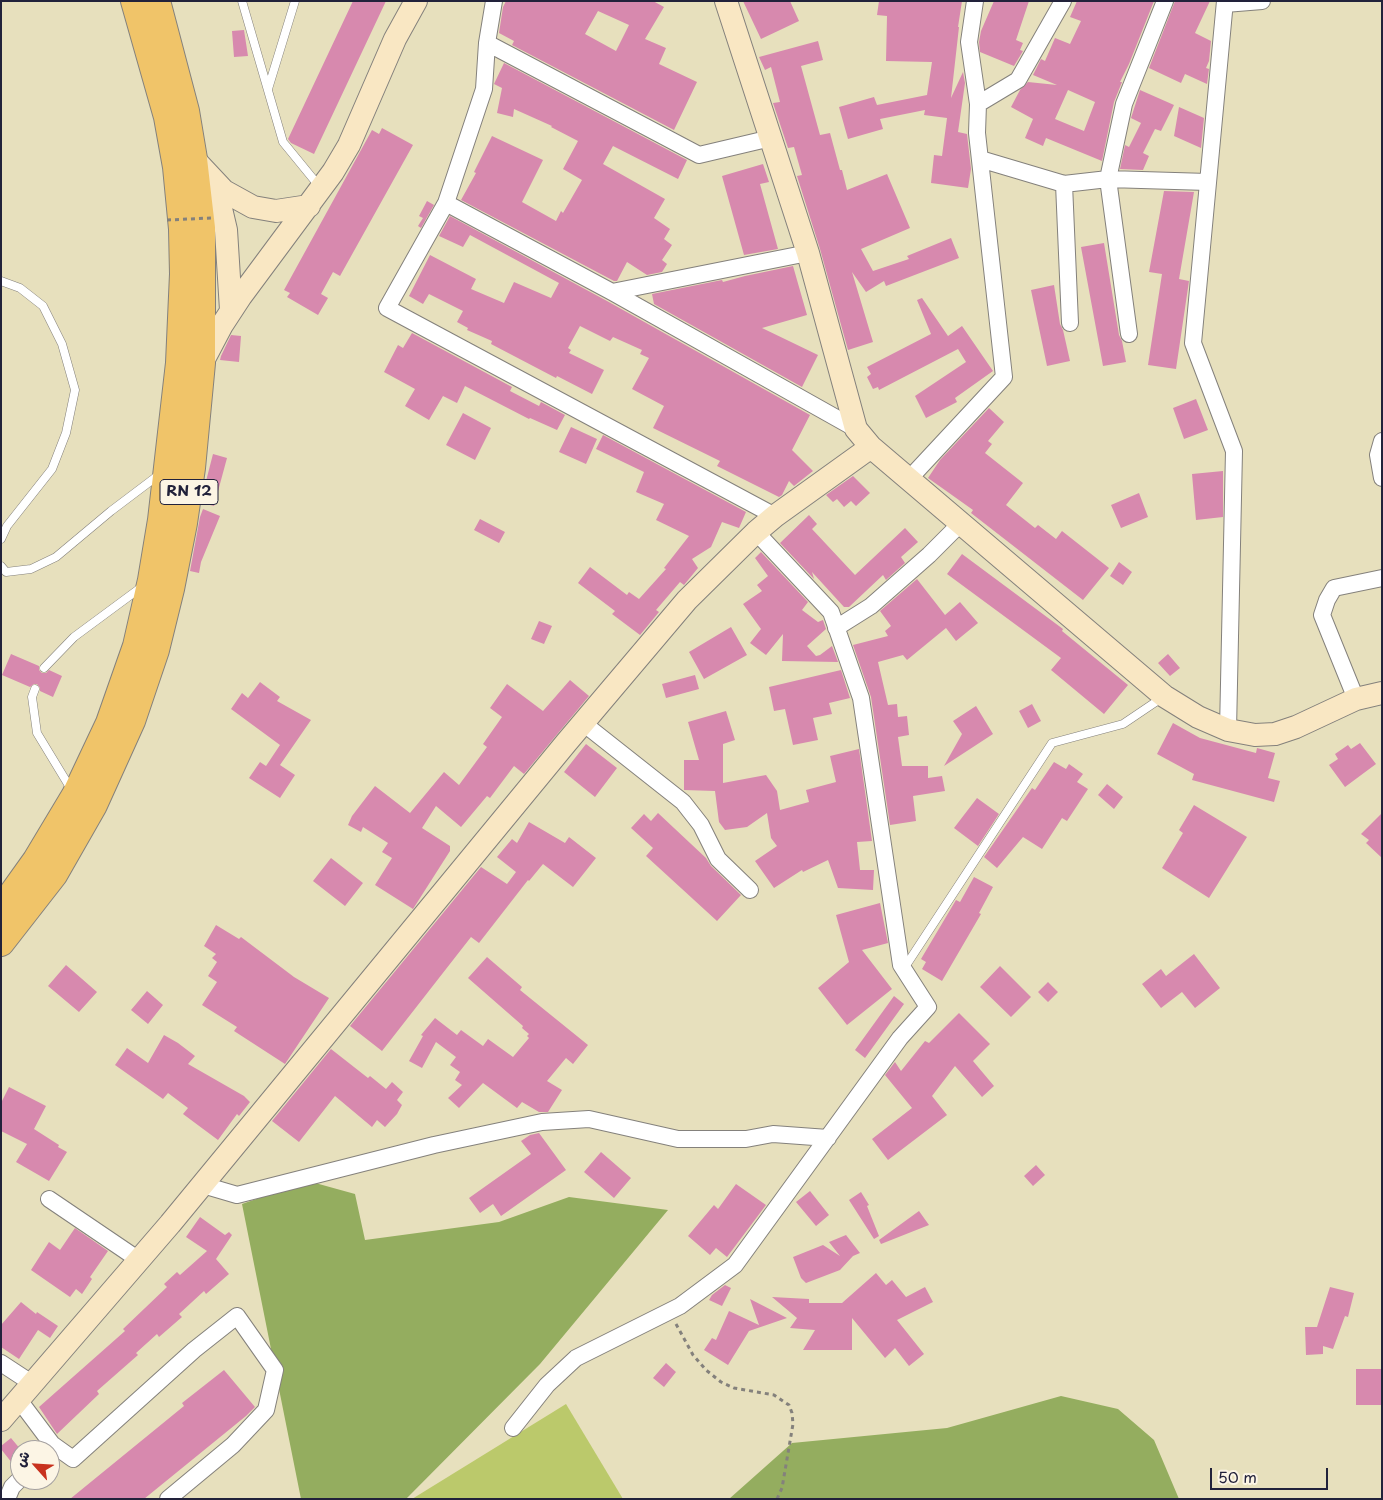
<!DOCTYPE html>
<html>
<head>
<meta charset="utf-8">
<style>
  body { margin:0 }
  #map { position:relative; width:1383px; height:1500px; overflow:hidden; background:#e7e0bd; font-family:"Playpen Sans","Playpen Sans Arabic",sans-serif }
  canvas { display:block }
  .frame { position:absolute; inset:0; border:2px solid #22223b; pointer-events:none }
  .north { position:absolute; left:10px; top:1440px; width:50px; height:50px; box-sizing:border-box; background:#fcf5e5; border:1px solid #a5a1a1; border-radius:50%; rotate:296deg; font-size:14px; font-weight:700; line-height:20px; text-align:center; color:#22223b }
  .north::after { content:''; display:block; margin:auto; width:18px; height:22px; background:#c8321e; clip-path:polygon(50% 0,100% 100%,50% 72%,0 100%) }
  .scale { position:absolute; left:1210px; top:1468px; width:118px; height:22px; box-sizing:border-box; border:2px solid #22223b; border-top:0; padding-left:6px; font-size:15px; line-height:18px; white-space:nowrap; color:#22223b; -webkit-text-stroke:4px #fcf5e5; paint-order:stroke }
</style>
</head>
<body>
<div id="map">
<canvas width="1383" height="1500"></canvas>
<div class="frame"></div>
<div class="north">ش</div>
<div class="scale">50 m</div>
</div>
<script>
const ctx = document.querySelector('canvas').getContext('2d');
ctx.lineJoin = 'round';
function paint(path, color) {
  ctx.fillStyle = color;
  ctx.fill(path, 'evenodd');
}
function toPath(rows) {
  const path = new Path2D();
  for (const r of rows) {
    path.moveTo(r[0], r[1]);
    for (let i = 2; i < r.length; i += 2) path.lineTo(r[i], r[i + 1]);
  }
  return path;
}
function stroke(path, color, width, dash) {
  ctx.strokeStyle = color;
  ctx.lineWidth = width;
  ctx.lineCap = dash ? 'butt' : 'round';
  ctx.setLineDash(dash || []);
  ctx.stroke(path);
}
function write(font, color, halo, rows, align = 'center') {
  ctx.font = font + ' "Playpen Sans",sans-serif';
  ctx.lineWidth = 4;
  ctx.setLineDash([]);
  ctx.textBaseline = 'middle';
  ctx.strokeStyle = halo;
  ctx.fillStyle = color;
  for (const [text, x, y, turn = 0] of rows) {
    ctx.save();
    ctx.translate(x, y);
    ctx.rotate((+turn || 0) * Math.PI / 180);
    ctx.textAlign = isNaN(turn) ? turn : align;
    if (halo) ctx.strokeText(text, 0, 0);
    ctx.fillText(text, 0, 0);
    ctx.restore();
  }
}
paint(toPath([
  [566,1404,623,1499,412,1499]
]), '#bbc96b');
paint(toPath([
  [308,1181,355,1194,365,1240,499,1222,569,1197,668,1210,540,1364,406,1499,301,1499,242,1204],
  [1061,1396,1118,1409,1154,1440,1179,1499,729,1499,792,1443,947,1428]
]), '#94ad5f');
paint(toPath([
  [353,1,386,1,314,154,291,143,288,139],
  [506,1,653,1,664,7,645,39,666,48,659,64,697,82,674,130,512,45,514,41,499,33,503,7],
  [598,11,629,25,616,51,585,34],
  [743,1,790,1,799,21,761,39],
  [879,1,962,1,958,27,959,27,951,98,963,72,965,83,958,132,967,134,971,169,968,188,931,183,934,155,942,156,947,118,924,115,925,110,880,119,883,129,848,139,839,107,874,97,877,105,927,95,932,62,886,61,887,16,877,15],
  [994,1,1029,1,1016,40,1023,43,1020,50,1023,51,1014,66,980,52,979,42,981,31],
  [1077,1,1154,1,1129,64,1120,82,1122,82,1114,102,1102,161,1046,138,1043,146,1025,138,1033,119,1011,107,1020,90,1028,82,1057,85,1033,75,1041,59,1045,61,1055,38,1070,44,1081,21,1070,17],
  [1068,90,1095,102,1084,131,1055,119],
  [1175,1,1210,1,1195,33,1211,41,1209,61,1206,68,1209,69,1207,84,1185,74,1181,83,1149,68],
  [244,30,248,56,234,57,232,31],
  [818,41,823,60,801,66,820,135,830,133,840,170,842,170,847,190,887,174,910,228,861,249,873,271,909,259,907,256,951,238,959,258,886,286,884,281,866,292,852,272,873,342,848,350,820,249,797,176,802,175,794,147,788,148,773,103,780,102,771,67,765,70,759,57],
  [504,63,687,160,678,179,613,146,603,164,665,199,654,218,670,229,664,239,672,245,662,260,667,264,662,272,647,275,627,262,617,281,614,281,461,200,476,173,474,172,492,136,543,160,522,202,556,221,561,211,563,213,582,180,563,169,578,141,551,127,552,126,514,109,513,117,497,113,502,88,494,84],
  [1140,90,1174,105,1161,131,1155,129,1143,153,1149,156,1143,170,1120,169,1125,145,1129,147,1141,123,1131,118],
  [1179,107,1204,118,1201,148,1174,136],
  [382,128,413,145,340,276,333,272,321,294,328,298,318,315,287,297,290,293,284,290,372,130,379,134],
  [763,164,769,182,760,184,778,249,744,255,722,176],
  [1164,191,1194,192,1179,279,1189,281,1176,369,1148,365,1162,274,1149,272],
  [427,201,434,205,421,228,418,226,423,218,419,216],
  [450,216,607,301,810,415,792,450,813,471,794,486,789,481,782,495,779,497,717,466,720,461,653,428,664,406,632,389,649,358,640,354,642,350,613,337,610,341,580,326,568,348,571,350,569,353,604,370,592,394,557,376,556,378,491,344,492,341,467,330,468,328,457,322,463,311,429,294,423,304,409,296,430,255,476,279,471,289,504,303,514,282,551,298,559,283,470,235,463,247,439,236],
  [1104,243,1119,335,1122,341,1126,362,1103,366,1081,247],
  [793,266,807,315,762,328,818,355,802,387,654,304,652,294,722,280,723,282,745,276],
  [1054,285,1060,324,1063,330,1070,361,1047,366,1031,290],
  [922,298,948,336,962,326,993,371,955,398,957,402,926,418,915,396,966,362,958,349,879,390,878,387,873,389,867,377,871,374,867,367,931,334,917,300],
  [412,333,512,387,510,391,539,406,541,402,565,415,557,430,530,418,529,419,465,386,457,403,443,396,429,420,405,406,415,389,384,372,398,345,403,348],
  [231,335,241,336,239,362,220,360,221,356],
  [1196,399,1208,430,1184,439,1173,408],
  [989,408,1004,422,988,441,992,444,985,453,1023,483,1006,505,1035,528,1038,525,1056,539,1062,531,1109,568,1083,600,971,513,973,510,928,478,940,460],
  [463,413,491,428,475,460,446,445],
  [571,427,597,439,586,464,559,452],
  [603,435,746,512,739,528,722,522,711,547,692,559,698,568,684,585,680,582,656,610,659,612,640,635,612,614,615,611,578,583,590,567,627,595,629,592,639,599,666,569,664,568,689,536,656,520,664,504,636,492,644,472,596,449],
  [213,454,227,458,214,506,202,503,205,485],
  [1223,471,1223,517,1196,520,1192,474],
  [853,476,870,493,856,506,851,501,844,507,837,499,833,502,826,495],
  [1139,493,1148,517,1121,528,1111,505],
  [203,509,220,516,201,562,199,573,190,571,200,517],
  [809,515,817,524,812,529,855,575,905,528,918,542,901,557,905,563,886,580,883,575,849,607,844,607,812,572,814,579,780,543],
  [480,519,505,532,499,543,474,530],
  [761,552,808,602,802,610,818,622,823,620,826,629,807,646,816,656,820,655,832,646,838,662,782,661,783,634,766,655,750,643,761,629,743,604,762,591,757,585,768,576,755,558],
  [962,554,1063,629,1062,631,1128,685,1104,714,1051,670,1061,658,947,574],
  [1119,562,1132,572,1123,585,1110,576],
  [917,579,945,615,960,602,978,623,956,641,946,628,907,660,903,655,878,662,888,705,897,704,898,717,907,716,909,735,898,737,902,766,928,766,928,778,942,776,945,791,913,796,916,821,890,825,871,697,853,645,888,636,885,631,891,626,880,611],
  [539,621,552,626,544,644,531,639],
  [731,627,747,655,704,679,689,652],
  [11,654,39,666,39,670,42,673,46,673,49,670,62,676,53,697,40,691,40,688,37,684,34,684,30,687,2,675],
  [1168,654,1180,668,1170,676,1158,663],
  [841,670,850,698,829,703,832,714,813,718,818,740,793,745,785,709,774,711,769,687],
  [695,675,699,689,666,698,662,684],
  [570,680,589,696,524,774,514,766,490,798,487,796,461,827,436,806,422,828,450,846,450,851,413,909,375,885,392,858,382,852,388,843,363,827,361,832,348,825,352,816,375,786,410,813,444,772,459,785,487,747,483,744,502,717,490,708,507,684,543,711],
  [260,682,280,697,277,701,311,720,280,765,295,775,280,798,249,778,260,762,266,766,280,745,231,709,242,693,248,698],
  [1032,704,1041,721,1028,728,1019,711],
  [976,706,993,734,944,766,962,734,953,721],
  [726,711,735,740,723,744,723,783,766,775,777,791,780,810,809,802,806,790,836,782,830,756,859,749,872,841,857,842,860,870,874,870,873,890,838,888,828,860,803,872,802,870,774,888,755,861,777,846,771,838,767,813,747,827,725,830,719,822,715,791,684,790,684,760,699,760,688,722],
  [1173,723,1200,738,1256,753,1257,748,1275,753,1268,778,1280,781,1274,802,1192,780,1194,774,1157,754],
  [1360,743,1376,764,1345,787,1329,765,1338,759,1335,754,1348,745,1351,749],
  [586,744,617,768,595,797,564,772],
  [1054,762,1066,769,1069,764,1083,774,1077,782,1088,789,1067,821,1062,818,1042,849,1023,837,997,868,984,857,1032,788,1035,790],
  [1107,784,1123,797,1114,809,1098,795],
  [977,798,999,814,978,846,954,828],
  [1194,805,1247,837,1209,898,1162,868,1183,833,1179,830],
  [658,813,706,858,711,866,741,895,717,921,646,856,653,848,631,828,644,814,651,821],
  [1382,813,1382,858,1366,843,1369,840,1361,834],
  [529,822,565,843,569,837,596,858,573,887,543,864,529,881,528,880,479,943,471,937,382,1051,350,1026,481,867,507,884,516,872,497,857,512,839,517,843],
  [331,858,363,883,345,906,313,881],
  [974,877,993,887,979,913,981,914,942,981,922,969,926,962,921,959,956,900,960,902],
  [880,903,888,943,862,950,892,989,847,1025,818,988,849,962,836,915],
  [216,925,239,939,241,937,294,977,329,998,285,1064,234,1031,237,1027,202,1005,217,982,208,976,217,962,212,958,216,954,204,946],
  [1194,954,1220,988,1195,1008,1182,992,1161,1008,1142,984,1161,969,1166,976],
  [487,957,522,987,520,990,588,1045,573,1064,566,1058,547,1081,562,1090,548,1112,539,1112,522,1102,517,1108,483,1083,459,1108,448,1098,462,1085,455,1080,460,1072,450,1065,456,1057,436,1042,422,1068,409,1061,423,1036,421,1035,435,1018,457,1035,461,1030,483,1046,488,1039,513,1057,529,1038,527,1036,529,1034,522,1028,523,1026,468,978],
  [66,965,97,992,79,1012,48,986],
  [1000,966,1031,997,1011,1017,980,987],
  [1048,982,1058,992,1048,1002,1038,992],
  [147,991,163,1005,148,1024,131,1010],
  [894,996,904,1004,865,1058,855,1050],
  [959,1013,990,1044,973,1061,994,1086,982,1097,955,1066,932,1096,947,1115,888,1160,872,1139,912,1108,885,1075,895,1062,901,1071,925,1041,929,1043],
  [164,1035,178,1043,195,1056,188,1064,244,1096,250,1102,239,1116,237,1114,218,1140,183,1114,188,1108,168,1093,163,1099,115,1065,127,1048,148,1063],
  [331,1049,368,1078,370,1076,386,1089,392,1082,403,1092,397,1100,402,1105,397,1114,385,1127,377,1120,372,1127,335,1096,299,1142,272,1121],
  [9,1087,46,1106,34,1129,59,1145,58,1147,67,1152,49,1181,16,1162,27,1144,1,1131,1,1103],
  [539,1133,566,1170,501,1216,493,1204,480,1213,469,1198,531,1154,521,1141,530,1135],
  [601,1152,631,1178,614,1198,584,1172],
  [1036,1165,1045,1175,1033,1186,1024,1176],
  [736,1184,766,1205,727,1257,716,1248,710,1255,688,1236,714,1205,718,1209],
  [810,1191,829,1215,816,1226,796,1202],
  [861,1192,869,1205,867,1206,879,1236,874,1239,849,1200],
  [919,1211,929,1225,881,1244,879,1240],
  [200,1217,225,1235,229,1232,232,1235,216,1259,229,1274,206,1294,204,1291,179,1314,182,1317,159,1337,157,1334,136,1353,138,1355,97,1391,99,1394,57,1434,39,1407,125,1331,123,1329,167,1287,164,1284,177,1272,180,1275,207,1251,186,1237],
  [75,1228,108,1251,90,1277,92,1279,82,1294,76,1289,70,1297,31,1270,49,1242,60,1250],
  [846,1235,860,1253,853,1256,840,1270,806,1283,801,1278,793,1257,823,1245,840,1256,829,1242],
  [876,1273,886,1285,892,1280,906,1297,925,1287,933,1302,897,1320,924,1354,909,1366,895,1348,885,1358,852,1318,852,1350,803,1350,815,1330,790,1328,797,1318,772,1297,809,1299,809,1303,842,1303],
  [725,1285,731,1288,722,1306,709,1300,712,1295],
  [1330,1287,1354,1293,1348,1317,1345,1316,1333,1349,1323,1346,1323,1354,1306,1355,1305,1327,1317,1327],
  [750,1299,787,1318,749,1331,728,1365,704,1350,712,1338,716,1340,729,1311,759,1325],
  [21,1302,36,1314,37,1312,58,1326,50,1338,38,1330,19,1359,1,1347,1,1325],
  [666,1363,676,1372,664,1387,653,1378],
  [1356,1369,1382,1369,1382,1405,1356,1405],
  [224,1370,255,1407,246,1416,144,1499,70,1499,184,1406,182,1403],
  [11,1438,21,1450,20,1456,12,1463,1,1449,1,1446]
]), '#d789ae');
const service = toPath([
  [242,1,283,142,319,186],
  [268,89,295,1],
  [1,281,20,288,43,306,62,344,75,390,66,433,52,469,7,526,1,539],
  [1,566,6,572,31,569,56,557,111,511,160,474],
  [44,668,74,637,143,586],
  [35,689,32,697,37,733,71,789],
  [903,970,1052,743,1123,724,1163,697]
]);
const minor = toPath([
  [494,1,487,43,484,89,446,203,387,308,775,516],
  [1225,1,1193,343,1234,451,1228,730],
  [1225,4,1262,1],
  [487,43,699,155,771,138],
  [978,104,1018,80,1063,1],
  [980,159,1064,184,1108,179,1208,182],
  [1064,184,1070,323],
  [446,203,612,292,856,429],
  [612,292,808,253],
  [1129,334,1108,179,1124,104,1165,1],
  [1382,441,1378,455,1382,478],
  [909,479,1004,377,977,133,978,104,969,42,975,1],
  [836,628,871,606,929,555,960,524],
  [1356,699,1322,615,1327,600,1334,588,1382,578],
  [583,723,683,802,701,825,718,859,750,890],
  [203,1185,237,1195,434,1145,542,1122,589,1119,678,1139,746,1139,773,1134,828,1138],
  [49,1199,139,1260],
  [1,1363,33,1384],
  [19,1400,52,1444,46,1450],
  [513,1428,547,1385,576,1358,680,1306,735,1265,900,1038,928,1007,901,965,861,698,831,612,756,532],
  [52,1444,73,1459,194,1350,237,1316,275,1370,266,1410,233,1445,168,1499],
  [7,1499,12,1487,20,1479]
]);
const secondary = toPath([
  [726,1,808,253,856,429,871,447,1164,696,1198,717,1228,730,1255,735,1275,734,1296,727,1356,699,1382,693],
  [194,159,224,191,253,207,276,211,309,206],
  [215,183,226,230,231,310],
  [202,363,222,325,241,296,333,172,349,145,395,39,416,1],
  [1,1420,170,1224,566,743,687,600,756,532,775,516,871,447]
]);
const trunk = toPath([
  [1,909,36,860,75,795,109,723,136,646,151,580,161,520,179,363,183,274,182,229,176,167,167,117,134,1],
  [1,943,54,875,94,805,132,721,156,650,171,589,184,523,192,468,202,363,202,228,194,159,186,111,157,1]
]);
stroke(service, '#84817c', 9);
stroke(minor, '#84817c', 18);
stroke(secondary, '#84817c', 24);
stroke(trunk, '#84817c', 28);
stroke(toPath([
  [676,1324,693,1355,706,1370,721,1382,734,1388,774,1395,789,1405,792,1413,793,1424,782,1488,777,1499]
]), '#84817c', 3, [4, 4]);
stroke(service, '#fff', 8);
stroke(minor, '#fff', 16);
stroke(secondary, '#f9e7c3', 22);
stroke(trunk, '#f0c469', 26);
stroke(toPath([
  [167,220,211,218]
]), '#84817c', 3, [4, 4]);
for (const [x, y, w] of [
  [189,492,58]
]) {
  const box = new Path2D();
  box.roundRect(x - w / 2, y - 12.5, w, 25, 4);
  ctx.fillStyle = '#fcf5e5';
  ctx.fill(box);
  stroke(box, '#22223b', 1);
}
write('bold 15px', '#22223b', null, [
  ["RN 12",189,492]
]);
</script>
</body>
</html>
